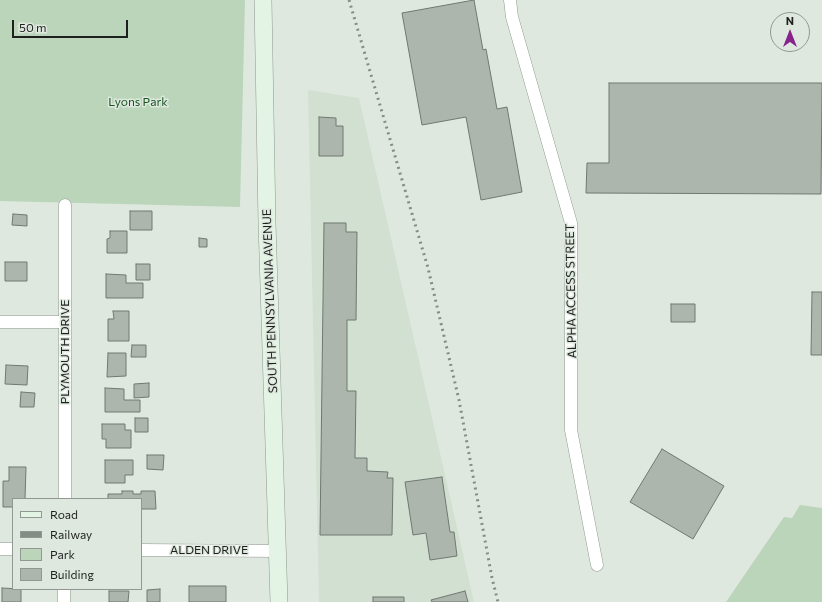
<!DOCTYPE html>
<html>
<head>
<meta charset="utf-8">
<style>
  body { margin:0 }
  #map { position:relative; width:822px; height:602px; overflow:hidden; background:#dfe8df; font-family:Commissioner,sans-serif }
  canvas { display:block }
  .legend { position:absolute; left:12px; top:498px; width:130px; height:92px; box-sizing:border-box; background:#dfe8df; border:1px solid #919891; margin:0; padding:5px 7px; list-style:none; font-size:12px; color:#1d201d }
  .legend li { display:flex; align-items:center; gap:8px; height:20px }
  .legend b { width:20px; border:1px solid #919891 }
  .north { position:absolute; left:770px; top:12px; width:40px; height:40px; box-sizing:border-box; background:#dfe8df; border:1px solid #919891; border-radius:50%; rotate:0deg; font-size:11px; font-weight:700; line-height:16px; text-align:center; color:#1d201d }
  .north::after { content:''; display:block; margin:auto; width:14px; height:18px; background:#87248c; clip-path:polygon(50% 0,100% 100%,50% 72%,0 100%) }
  .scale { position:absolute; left:12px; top:20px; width:116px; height:18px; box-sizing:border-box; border:2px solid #1d201d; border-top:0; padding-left:5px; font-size:12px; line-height:14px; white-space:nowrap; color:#1d201d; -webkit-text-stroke:3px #dfe8df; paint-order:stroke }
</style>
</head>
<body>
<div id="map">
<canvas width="822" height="602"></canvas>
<ul class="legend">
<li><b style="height:5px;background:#e3f4e4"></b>Road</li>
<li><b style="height:5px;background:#858c85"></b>Railway</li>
<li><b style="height:11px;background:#bad5ba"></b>Park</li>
<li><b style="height:11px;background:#adb6ad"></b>Building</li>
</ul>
<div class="north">N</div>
<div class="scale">50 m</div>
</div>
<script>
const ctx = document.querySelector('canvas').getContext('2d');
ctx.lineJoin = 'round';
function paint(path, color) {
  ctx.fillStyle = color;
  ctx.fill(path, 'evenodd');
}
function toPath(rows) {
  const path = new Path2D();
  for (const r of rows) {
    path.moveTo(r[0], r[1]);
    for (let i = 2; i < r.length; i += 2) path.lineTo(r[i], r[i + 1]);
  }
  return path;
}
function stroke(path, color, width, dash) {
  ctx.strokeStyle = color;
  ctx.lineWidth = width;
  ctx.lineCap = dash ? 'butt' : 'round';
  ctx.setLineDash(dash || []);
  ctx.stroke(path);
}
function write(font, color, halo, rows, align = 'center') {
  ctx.font = font + ' Commissioner,sans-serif';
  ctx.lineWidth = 3;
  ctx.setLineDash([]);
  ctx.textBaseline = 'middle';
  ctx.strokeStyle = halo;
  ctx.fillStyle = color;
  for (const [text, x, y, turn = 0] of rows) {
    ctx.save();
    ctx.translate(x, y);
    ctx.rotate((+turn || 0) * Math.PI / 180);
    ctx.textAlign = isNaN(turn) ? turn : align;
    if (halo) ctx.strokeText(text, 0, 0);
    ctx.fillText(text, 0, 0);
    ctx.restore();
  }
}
paint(toPath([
  [308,90,359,98,474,602,319,602]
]), '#d1e0d1');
paint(toPath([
  [0,0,245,0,240,207,0,201],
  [800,505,822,508,822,602,726,602,784,517,792,518]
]), '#bad5ba');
const building = toPath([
  [474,0,483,50,486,49,497,109,507,107,522,192,481,200,466,117,422,125,402,13,474,0],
  [609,83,822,83,821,194,586,193,587,163,609,163,609,83],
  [319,117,336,118,336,126,343,126,343,156,319,156,319,117],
  [130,211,152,211,152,230,130,230,130,211],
  [13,214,27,215,27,226,12,225,13,214],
  [324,223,346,223,346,232,357,232,356,320,347,320,347,391,356,391,355,458,367,458,367,471,388,472,387,478,393,478,392,535,320,535,324,223],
  [110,231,127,231,127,253,107,253,107,239,110,238,110,231],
  [199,238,207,239,207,247,199,247,199,238],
  [5,262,27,262,27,281,5,281,5,262],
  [136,264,150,264,150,280,136,280,136,264],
  [106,274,126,275,126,283,143,283,143,298,106,298,106,274],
  [812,292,822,292,822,355,811,355,812,292],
  [671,304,695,304,695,322,671,322,671,304],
  [113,311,129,311,129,341,108,341,108,319,114,319,113,311],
  [132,345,146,345,146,357,131,357,132,345],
  [108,353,126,353,126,376,107,377,108,353],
  [6,365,28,366,27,385,5,384,6,365],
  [149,383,149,397,134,398,134,384,149,383],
  [105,388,124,389,124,400,140,400,140,412,105,412,105,388],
  [21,392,35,393,34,407,20,407,21,392],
  [135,418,148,418,148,432,135,432,135,418],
  [102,424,125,424,125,430,131,430,131,448,106,448,106,439,102,439,102,424],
  [662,449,724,486,693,539,630,502,662,449],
  [147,455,164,455,163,470,147,469,147,455],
  [105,460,133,460,133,475,125,475,125,483,105,483,105,460],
  [9,467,26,467,25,499,13,499,13,507,3,507,3,481,9,481,9,467],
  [442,477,450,532,454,532,457,556,430,560,426,533,413,535,405,482,442,477],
  [122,491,133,491,133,494,141,494,141,491,155,491,156,509,141,509,141,499,108,499,108,494,122,494,122,491],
  [189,586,226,586,226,602,189,602,189,586],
  [2,588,21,589,21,602,2,602,2,588],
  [160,589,160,602,147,602,147,590,160,589],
  [109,591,129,591,128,602,109,602,109,591],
  [465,591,468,602,432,602,431,600,465,591],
  [373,597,404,597,404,602,373,602,373,597]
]);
paint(building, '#adb6ad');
stroke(building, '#707971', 1);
const street = toPath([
  [510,0,512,17,571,223,571,430,597,565],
  [65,205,65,499],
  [0,322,64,322],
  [0,549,13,549],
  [141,550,278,551],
  [64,589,64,602]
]);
const secondary = toPath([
  [263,0,267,223,279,602]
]);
stroke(street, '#8f988f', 13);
stroke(secondary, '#8f988f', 18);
stroke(street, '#fff', 12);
stroke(secondary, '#e3f4e4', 17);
stroke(toPath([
  [349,0,428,268,459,400,492,578,498,602]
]), '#858c85', 3, [2, 4]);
write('12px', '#15541f', '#dfe8df', [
  ["Lyons Park",138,102]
]);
write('12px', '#1d201d', '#dfe8df', [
  ["ALPHA ACCESS STREET",571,291,-91],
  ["SOUTH PENNSYLVANIA AVENUE",270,301,-92],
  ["PLYMOUTH DRIVE",65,352,-90],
  ["ALDEN DRIVE",209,550]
]);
</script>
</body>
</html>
